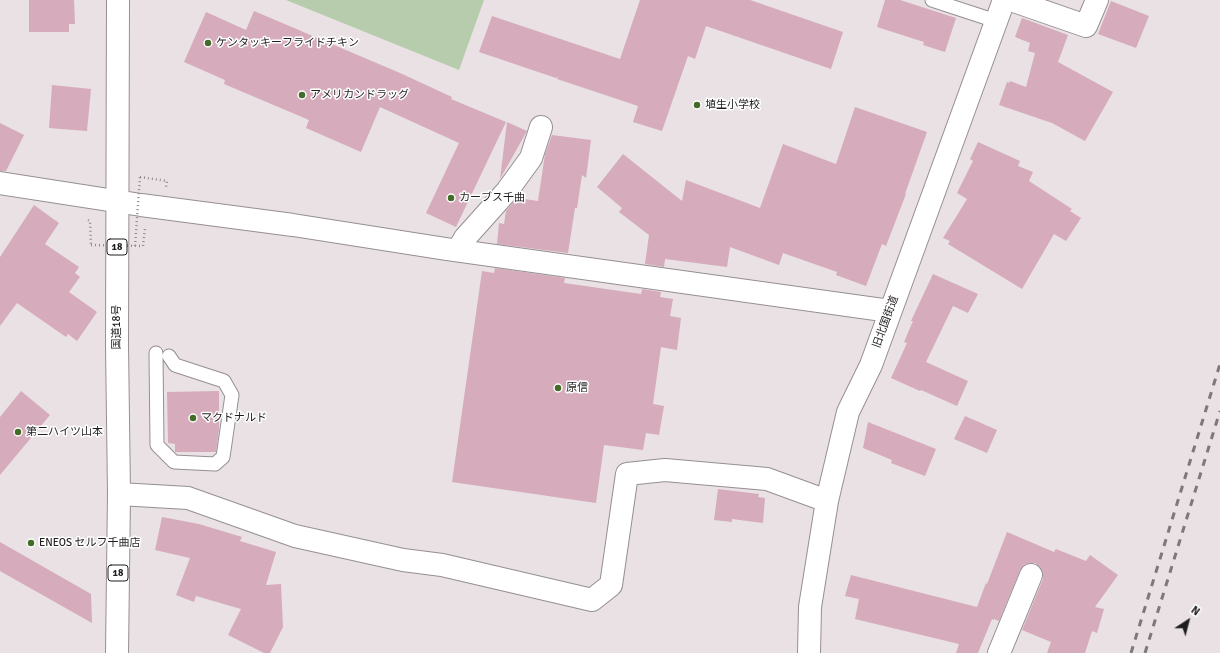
<!DOCTYPE html>
<html>
<head>
<meta charset="utf-8">
<style>
  body { margin:0 }
  #map { position:relative; width:1220px; height:653px; overflow:hidden; background:#e9e1e4; font-family:Signika,sans-serif }
  canvas { display:block }
  .north { position:absolute; left:1168px; top:601px; width:40px; height:40px; -webkit-text-stroke:3px #fff; paint-order:stroke; rotate:36deg; font-size:11px; font-weight:700; line-height:16px; text-align:center; color:#201d1e }
  .north::after { content:''; display:block; margin:auto; width:14px; height:18px; background:#201d1e; clip-path:polygon(50% 0,100% 100%,50% 72%,0 100%) }
</style>
</head>
<body>
<div id="map">
<canvas width="1220" height="653"></canvas>
<div class="north">N</div>
</div>
<script>
const ctx = document.querySelector('canvas').getContext('2d');
ctx.lineJoin = 'round';
function paint(path, color) {
  ctx.fillStyle = color;
  ctx.fill(path, 'evenodd');
}
function toPath(rows) {
  const path = new Path2D();
  for (const r of rows) {
    path.moveTo(r[0], r[1]);
    for (let i = 2; i < r.length; i += 2) path.lineTo(r[i], r[i + 1]);
  }
  return path;
}
function stroke(path, color, width, dash) {
  ctx.strokeStyle = color;
  ctx.lineWidth = width;
  ctx.lineCap = dash ? 'butt' : 'round';
  ctx.setLineDash(dash || []);
  ctx.stroke(path);
}
function write(font, color, halo, rows, align = 'center') {
  ctx.font = font + ' Signika,"Noto Sans JP",sans-serif';
  ctx.lineWidth = 3;
  ctx.setLineDash([]);
  ctx.textBaseline = 'middle';
  ctx.strokeStyle = halo;
  ctx.fillStyle = color;
  for (const [text, x, y, turn = 0] of rows) {
    ctx.save();
    ctx.translate(x, y);
    ctx.rotate((+turn || 0) * Math.PI / 180);
    ctx.textAlign = isNaN(turn) ? turn : align;
    if (halo) ctx.strokeText(text, 0, 0);
    ctx.fillText(text, 0, 0);
    ctx.restore();
  }
}
paint(toPath([
  [286,0,484,0,459,70]
]), '#b7ccac');
paint(toPath([
  [29,0,74,0,75,24,69,24,69,32,29,32],
  [640,0,750,0,843,32,831,69,706,26,695,59,688,56,662,131,633,122,638,106,557,79,558,76,556,78,479,52,492,16,620,59],
  [885,0,900,0,956,18,945,52,923,45,924,42,877,27],
  [1111,1,1149,16,1136,48,1098,34],
  [254,11,400,73,452,97,451,99,506,122,456,227,426,213,459,143,380,107,361,152,306,128,309,120,224,84,225,80,184,62,206,12,246,30],
  [1022,18,1068,35,1058,62,1113,92,1085,141,1052,123,999,105,1007,82,1009,83,1010,81,1026,87,1035,53,1028,51,1030,43,1015,37],
  [52,85,91,89,87,131,49,128],
  [855,107,927,132,905,194,906,194,886,246,882,244,866,286,836,275,837,272,783,253,779,265,730,247,727,267,665,259,664,267,645,264,649,235,619,212,622,208,597,187,623,154,682,201,686,180,760,208,783,144,836,164],
  [507,122,527,131,500,179],
  [0,123,24,135,6,171,0,171],
  [552,135,591,140,586,178,582,175,577,208,575,208,568,253,497,244,499,223,504,224,506,211,517,198,538,201,545,154],
  [978,142,1020,161,1018,166,1033,172,1029,181,1072,209,1070,211,1081,218,1066,241,1054,234,1022,289,948,244,950,241,943,238,967,199,957,193,973,161,970,159],
  [34,205,59,223,45,244,79,267,75,273,80,277,69,292,97,312,77,341,68,334,66,337,17,303,0,326,0,257],
  [495,268,565,278,564,283,641,294,642,289,661,292,660,297,673,299,670,316,681,318,677,350,661,347,653,404,664,406,659,435,646,433,643,450,604,445,596,503,452,482,482,271,494,273],
  [933,274,978,294,968,313,953,306,926,362,968,381,957,406,921,390,920,391,891,378,907,343,904,342,913,321,911,321],
  [21,391,50,415,0,475,0,417],
  [219,391,219,429,216,452,175,452,175,444,168,443,167,392],
  [965,416,997,430,987,453,954,439],
  [868,422,936,449,925,476,891,463,892,460,863,448],
  [718,489,759,494,758,497,765,498,763,523,732,519,732,522,714,520],
  [162,517,199,524,242,537,240,541,276,552,266,585,281,584,283,627,270,653,264,653,228,635,241,609,196,596,194,602,176,595,190,558,155,550],
  [1007,532,1054,552,1056,549,1086,561,1090,555,1118,575,1095,607,1104,609,1097,633,1092,631,1085,653,1047,653,1051,642,1022,630,1043,579,1043,574,1041,568,1035,563,1030,563,1024,565,1020,570,999,621,994,619,994,620,992,619,978,653,956,653,959,644,855,619,859,599,845,596,851,575,977,607,986,583,987,584],
  [0,542,91,594,92,623,0,571]
]), '#d6abbc');
const service = toPath([
  [932,0,996,21],
  [156,353,157,445,174,462,215,464,223,457,232,395,224,381,175,365,169,356]
]);
const minor = toPath([
  [1011,0,1086,26,1097,0],
  [0,183,141,205,293,225,446,249,890,311],
  [458,250,465,238,507,191,531,158,541,127],
  [119,494,188,498,295,536,403,560,442,565,592,600,611,585,627,474,665,470,767,479,827,501],
  [809,653,810,607,827,501,848,412,871,365,1004,0],
  [999,653,1031,575]
]);
const trunk = toPath([
  [117,653,119,494,117,345,118,0]
]);
stroke(service, '#968f91', 15);
stroke(minor, '#968f91', 24);
stroke(trunk, '#968f91', 24);
stroke(toPath([
  [140,177,167,181,166,187],
  [88,220,90,221,91,245],
  [143,246,145,228]
]), '#918b8d', 2.5, [1, 3]);
stroke(service, '#fff', 13);
stroke(minor, '#fff', 22);
stroke(trunk, '#fff', 22);
stroke(toPath([
  [1131,653,1220,364],
  [1145,653,1220,411]
]), '#7e787a', 3, [7, 7]);
stroke(toPath([
  [91,245,143,246],
  [135,246,140,177]
]), '#918b8d', 2.5, [1, 3]);
for (const [x, y, r, color] of [
  [208,43,4,"#436c28"],
  [302,95,4,"#436c28"],
  [697,105,4,"#436c28"],
  [451,198,4,"#436c28"],
  [558,388,4,"#436c28"],
  [193,418,4,"#436c28"],
  [18,432,4,"#436c28"],
  [31,543,4,"#436c28"]
]) {
  const dot = new Path2D();
  dot.arc(x, y, r, 0, 2 * Math.PI);
  ctx.fillStyle = color;
  ctx.fill(dot);
  stroke(dot, '#fff', 1.5);
}
for (const [x, y, w] of [
  [117,247,20],
  [118,573,20]
]) {
  const box = new Path2D();
  box.roundRect(x - w / 2, y - 8, w, 16, 3);
  ctx.fillStyle = '#fff';
  ctx.fill(box);
  stroke(box, '#201d1e', 1);
}
write('bold 10px', '#201d1e', null, [
  ["18",117,247],
  ["18",118,573]
]);
write('11px', '#201d1e', '#fff', [
  ["ケンタッキーフライドチキン",216,43],
  ["アメリカンドラッグ",310,95],
  ["埴生小学校",705,105],
  ["カーブス千曲",459,198],
  ["原信",566,388],
  ["マクドナルド",201,418],
  ["第二ハイツ山本",26,432],
  ["ENEOS セルフ千曲店",39,543]
], 'left');
write('11px', '#201d1e', '#fff', [
  ["旧北国街道",886,322,-70],
  ["国道18号",117,327,-90]
]);
</script>
</body>
</html>
